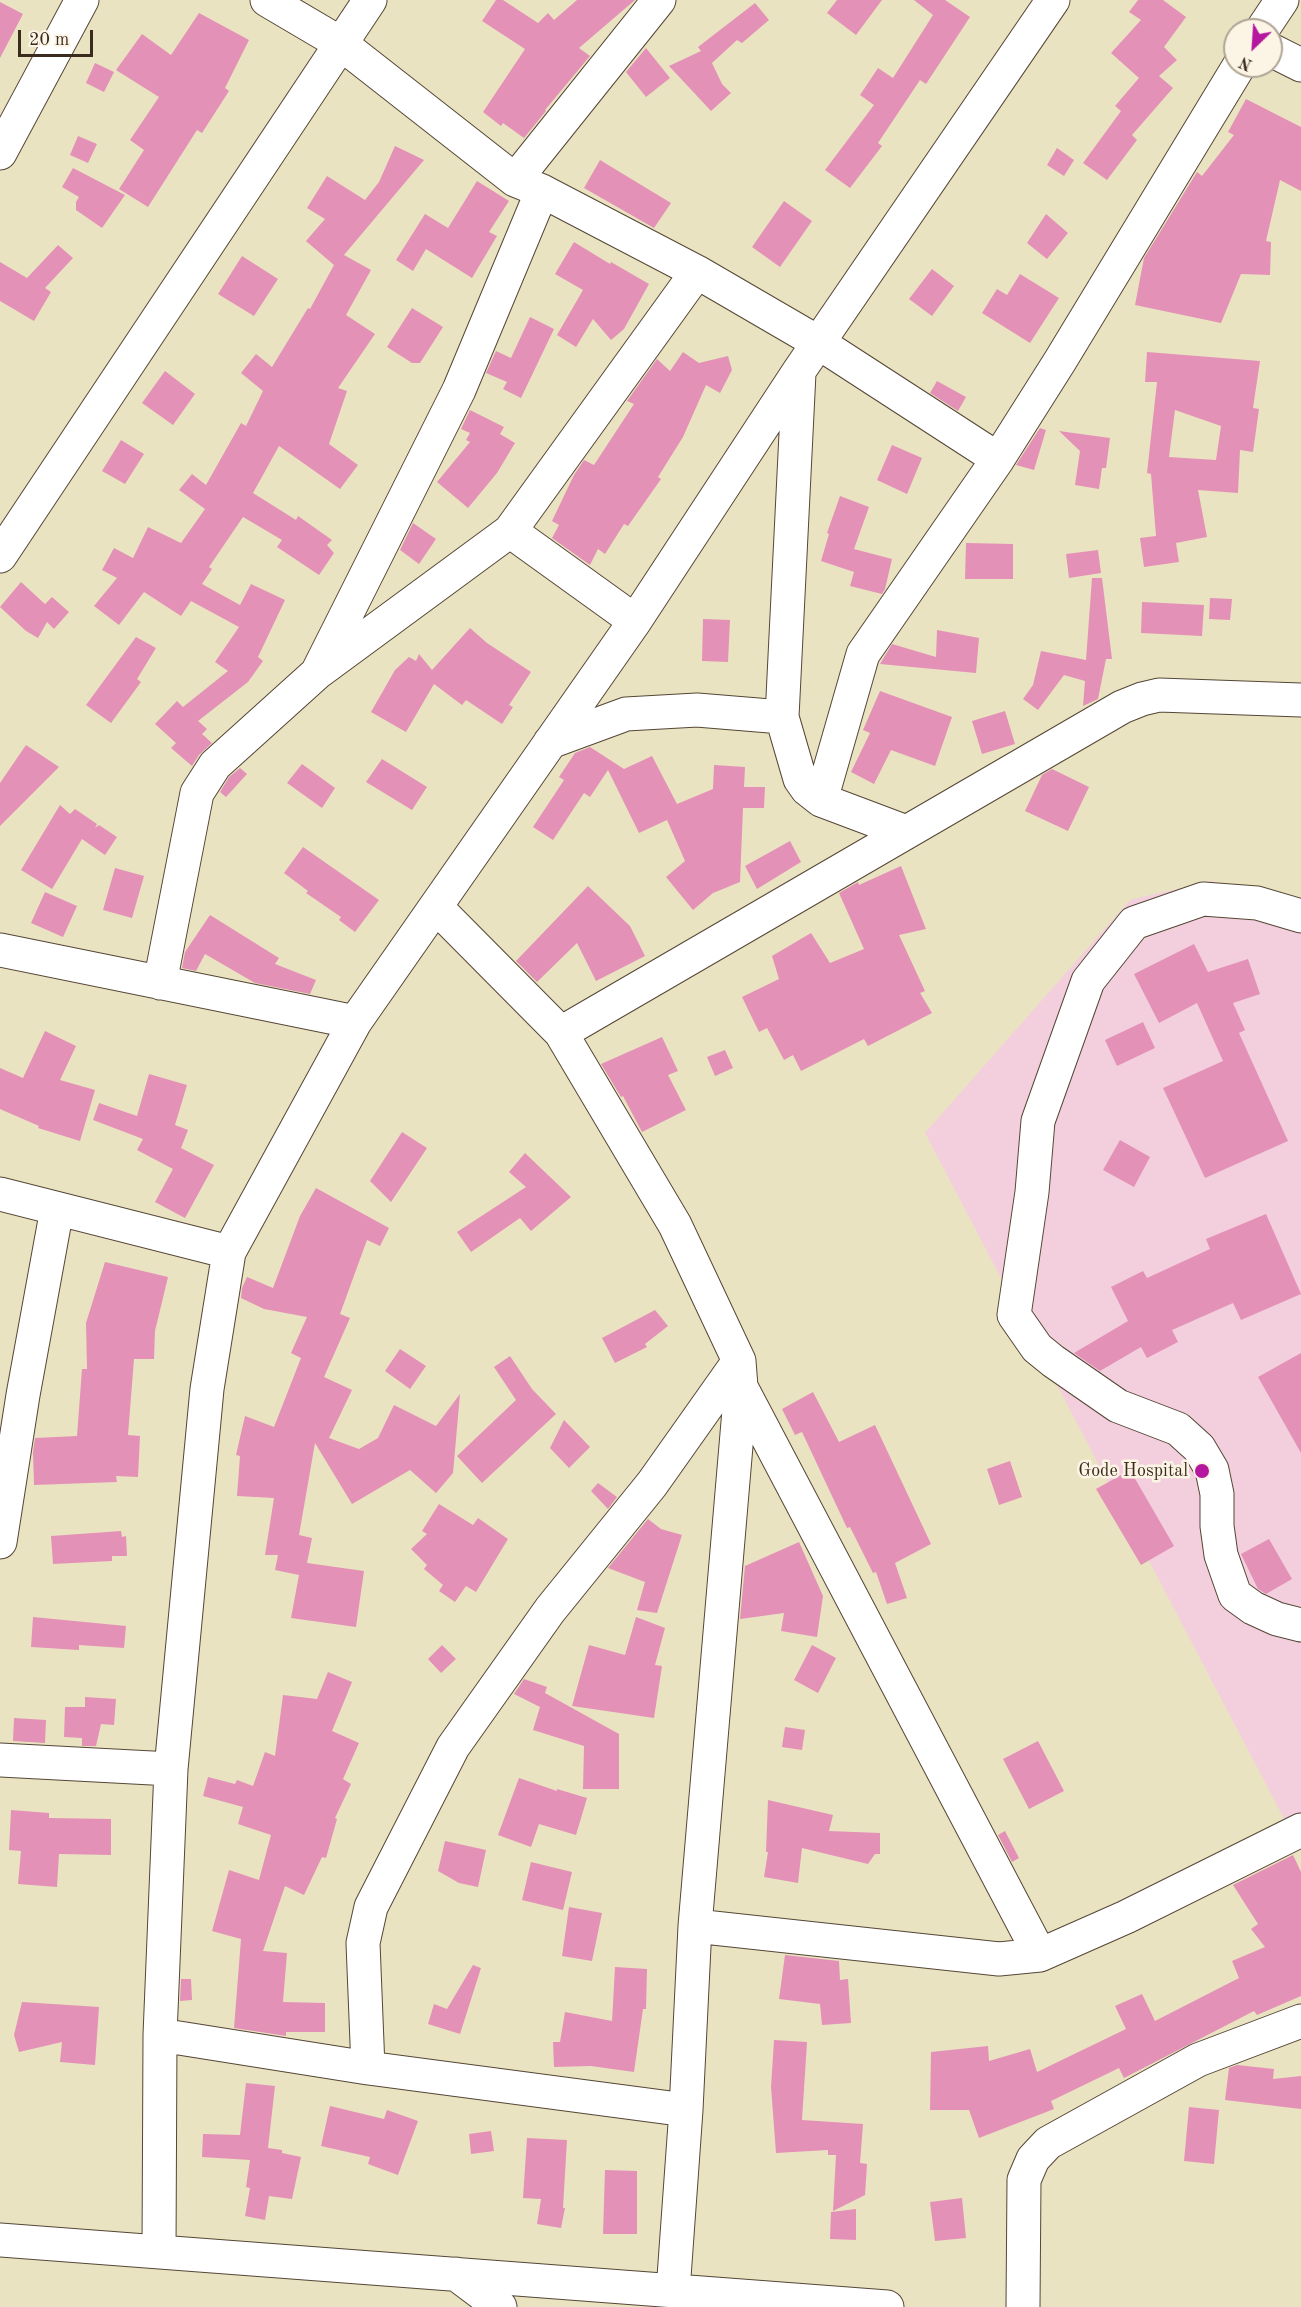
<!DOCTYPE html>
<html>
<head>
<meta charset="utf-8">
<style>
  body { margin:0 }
  #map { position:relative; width:1301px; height:2307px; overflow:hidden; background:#eae3c1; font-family:"Old Standard TT",serif }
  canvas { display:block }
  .north { position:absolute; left:1223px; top:18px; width:60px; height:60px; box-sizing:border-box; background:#fcf5e5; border:2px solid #afa495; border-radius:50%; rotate:205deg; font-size:16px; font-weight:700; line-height:24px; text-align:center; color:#3b2a1e }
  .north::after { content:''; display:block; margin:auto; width:21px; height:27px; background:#b5179e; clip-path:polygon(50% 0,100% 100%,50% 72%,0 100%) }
  .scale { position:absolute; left:18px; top:30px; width:75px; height:27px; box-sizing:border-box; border:3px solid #3b2a1e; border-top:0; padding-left:8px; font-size:18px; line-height:21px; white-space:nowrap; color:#3b2a1e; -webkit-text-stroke:4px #fcf5e5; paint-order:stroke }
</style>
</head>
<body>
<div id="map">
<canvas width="1301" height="2307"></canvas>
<div class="north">N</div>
<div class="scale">20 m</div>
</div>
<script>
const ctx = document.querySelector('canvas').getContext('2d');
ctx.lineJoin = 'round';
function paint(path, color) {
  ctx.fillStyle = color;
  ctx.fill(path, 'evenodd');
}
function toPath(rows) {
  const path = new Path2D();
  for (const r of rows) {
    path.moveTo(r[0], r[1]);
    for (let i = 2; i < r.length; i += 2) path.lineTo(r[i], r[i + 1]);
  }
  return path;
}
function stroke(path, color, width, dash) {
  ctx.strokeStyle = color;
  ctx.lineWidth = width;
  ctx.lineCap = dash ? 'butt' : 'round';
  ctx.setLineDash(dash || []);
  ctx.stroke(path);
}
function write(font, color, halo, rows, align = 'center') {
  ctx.font = font + ' "Old Standard TT",serif';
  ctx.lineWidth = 5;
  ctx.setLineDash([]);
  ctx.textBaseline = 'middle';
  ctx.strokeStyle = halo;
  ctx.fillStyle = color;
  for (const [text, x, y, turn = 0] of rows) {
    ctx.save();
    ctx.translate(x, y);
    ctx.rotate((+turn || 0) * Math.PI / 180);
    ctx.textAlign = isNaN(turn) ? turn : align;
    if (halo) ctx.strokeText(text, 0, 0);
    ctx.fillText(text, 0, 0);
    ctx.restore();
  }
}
paint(toPath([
  [1211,881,1301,899,1301,1829,1292,1834,925,1133,1130,900]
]), '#f3cfde');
paint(toPath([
  [496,0,503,0,538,23,548,13,554,20,577,0,635,0,579,48,590,56,545,110,546,111,524,138,503,123,501,126,483,112,525,49,482,21],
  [837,0,882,0,856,35,827,13],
  [914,0,945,0,970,17,926,84,920,80,878,143,882,146,850,188,825,170,874,105,860,95,878,68,893,78,933,15],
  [1138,0,1163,0,1186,17,1164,47,1177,60,1159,76,1173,88,1132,135,1137,140,1107,180,1083,163,1121,111,1115,106,1139,78,1111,53,1141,20,1129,12],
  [0,2,23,14,0,58],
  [755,3,769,20,742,43,737,40,712,63,722,84,731,93,711,111,669,66,701,51,698,47],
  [199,13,249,40,225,88,229,91,202,133,197,130,148,207,119,189,144,150,130,140,159,97,116,70,142,34,171,55],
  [646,48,670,78,646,97,626,72],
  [95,63,114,72,104,92,86,83],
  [1246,99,1301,127,1301,191,1280,180,1266,241,1271,242,1270,275,1241,274,1221,323,1135,305,1144,258,1197,172,1202,176,1234,135,1228,132],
  [78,136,97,144,88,163,70,155],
  [395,146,424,160,344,255,371,270,346,315,375,334,338,388,347,391,329,444,358,465,340,489,279,446,253,493,296,520,298,516,332,540,327,545,334,553,319,575,277,547,282,540,243,517,209,567,212,569,202,584,240,605,251,584,285,600,258,657,263,661,248,682,198,721,207,729,202,734,212,743,199,755,192,766,171,748,176,743,155,724,177,701,183,707,228,671,215,662,239,627,191,601,181,616,144,592,119,625,94,606,117,578,102,570,114,548,133,558,148,527,181,543,205,509,179,490,192,474,206,485,241,423,246,426,263,391,241,373,256,354,272,367,308,308,310,309,334,265,306,241,325,219,307,208,327,176,365,200,379,182],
  [1057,148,1074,160,1064,176,1047,165],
  [600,160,671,203,654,228,584,188],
  [73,168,125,195,102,228,76,210,76,202,79,197,62,187],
  [477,181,509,201,489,232,497,236,472,278,426,249,413,271,396,260,425,214,448,228],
  [784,201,812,221,780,267,752,247],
  [1046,214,1068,233,1047,259,1027,243],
  [574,242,610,264,611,262,649,284,624,329,611,340,593,319,576,347,557,335,583,290,555,274],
  [58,245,73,258,45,288,51,292,34,321,0,301,0,262,27,278],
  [242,256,278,279,254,316,218,294],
  [932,269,954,286,932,316,909,299],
  [1020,274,1059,298,1030,343,982,313,997,289,1007,295],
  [412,308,443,327,420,363,412,363,387,347],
  [530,317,554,329,521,398,503,389,507,382,486,373,496,351,511,358],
  [683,352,699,363,728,356,732,370,720,393,706,385,683,437,658,477,661,479,628,526,624,524,605,554,598,549,590,565,552,538,559,525,552,521,574,475,584,460,594,465,634,404,627,401,657,359,670,371],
  [1147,352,1260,361,1253,408,1259,409,1253,452,1240,450,1238,493,1198,490,1207,537,1176,543,1179,562,1144,567,1140,538,1156,536,1151,474,1147,473,1157,382,1145,382],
  [1175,410,1221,426,1216,460,1169,457],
  [165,371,195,394,173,425,142,403],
  [937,381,966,397,958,411,930,393],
  [470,410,504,427,500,434,515,443,497,473,468,508,437,482,470,442,466,440,470,433,461,429],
  [1040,428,1046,430,1034,470,1016,465],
  [1059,431,1110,438,1106,468,1102,468,1099,489,1075,485,1080,451],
  [121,440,144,454,125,484,102,471],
  [892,445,922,458,907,494,877,480],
  [840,496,869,507,854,549,892,559,885,589,882,594,850,586,854,572,821,561,829,534,827,533],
  [413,523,436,539,419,564,400,550],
  [966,543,1013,544,1013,579,965,579],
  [1098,550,1101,573,1069,578,1066,554],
  [1092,578,1102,578,1112,659,1106,659,1098,699,1083,706,1085,681,1064,675,1038,710,1023,699,1033,685,1041,651,1086,660],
  [21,582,45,604,52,597,69,612,54,629,47,622,38,638,26,631,0,607],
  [1210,598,1232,599,1230,620,1209,619],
  [1142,602,1204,605,1202,636,1141,633],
  [703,619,730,620,728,662,702,661],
  [470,628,487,643,531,672,509,705,513,707,502,724,466,700,462,705,434,684,406,732,371,712,395,670,409,657,416,661,419,654,432,670],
  [937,630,979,638,976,673,880,664,892,644,936,657],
  [136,637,156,648,137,679,141,682,111,723,86,705],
  [880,691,952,717,935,766,891,750,874,784,851,772,870,733,863,730],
  [1005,711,1015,744,982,754,972,721],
  [26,745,59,767,0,826,0,783],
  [590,747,624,769,652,756,677,804,713,789,714,765,745,767,744,787,765,787,764,808,743,808,740,882,713,893,693,910,666,877,685,861,667,820,639,833,608,770,590,797,584,793,553,840,533,827,564,780,559,777,575,753],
  [382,759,427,787,412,810,366,782],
  [302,764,335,788,322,808,287,783],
  [240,768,247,774,226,797,220,792,229,777],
  [1052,769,1089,787,1068,831,1025,811,1042,775],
  [60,805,70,814,75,809,97,824,95,828,99,825,117,837,105,855,82,839,52,889,21,870],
  [790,841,801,862,757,889,745,866],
  [303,847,379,900,355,932,339,920,341,917,306,893,308,891,284,873],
  [901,866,926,929,899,935,925,991,920,993,932,1013,868,1046,864,1039,801,1071,793,1055,784,1060,767,1028,759,1032,742,997,779,979,772,956,811,933,830,963,864,949,839,893,858,882,859,885],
  [115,868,144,876,132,918,103,910],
  [588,886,630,926,645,956,596,981,577,943,537,982,516,961],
  [45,892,77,906,63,937,31,923],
  [210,915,279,958,275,964,316,980,310,994,255,983,205,954,196,971,182,968,185,952],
  [1194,944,1208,972,1248,959,1260,994,1233,1003,1245,1030,1239,1033,1288,1141,1205,1178,1163,1088,1223,1061,1197,1003,1159,1023,1134,974],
  [1143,1022,1155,1048,1117,1066,1105,1040],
  [45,1031,76,1046,60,1080,95,1090,80,1141,38,1128,39,1126,0,1109,0,1068,23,1078],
  [662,1037,678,1071,668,1075,686,1110,642,1132,623,1096,621,1097,601,1064],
  [725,1050,733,1068,715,1076,707,1057],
  [149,1074,187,1085,175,1125,188,1130,181,1148,214,1165,185,1218,155,1202,173,1169,137,1150,143,1139,93,1120,99,1103,137,1116],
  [402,1132,427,1148,391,1202,370,1181],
  [1120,1140,1150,1157,1134,1187,1103,1170],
  [525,1153,571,1197,531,1231,520,1218,471,1252,457,1232,526,1187,509,1172],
  [316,1188,389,1228,380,1246,367,1240,340,1314,350,1318,324,1377,352,1390,329,1438,359,1449,378,1438,394,1405,436,1426,460,1394,453,1473,436,1493,410,1470,352,1504,315,1443,299,1535,312,1538,307,1563,364,1571,356,1627,291,1618,299,1575,275,1570,278,1555,265,1555,274,1498,237,1496,240,1456,236,1455,245,1416,274,1427,301,1358,291,1353,307,1317,264,1309,241,1298,242,1288,247,1277,273,1288,300,1216],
  [1266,1214,1301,1294,1241,1320,1233,1303,1172,1330,1178,1342,1147,1358,1141,1347,1100,1371,1074,1353,1128,1321,1111,1287,1143,1271,1147,1278,1210,1249,1206,1239],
  [105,1262,168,1277,155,1331,154,1359,134,1359,128,1435,140,1436,138,1477,116,1476,117,1482,34,1485,33,1452,35,1438,77,1436,82,1369,87,1369,86,1323],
  [655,1310,668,1326,645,1344,647,1347,615,1363,602,1338],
  [400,1349,426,1366,410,1389,385,1371],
  [1301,1353,1301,1453,1258,1377],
  [510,1356,532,1389,556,1414,482,1483,457,1456,516,1400,494,1367],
  [813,1392,839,1442,875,1425,931,1544,895,1563,907,1598,887,1604,876,1572,873,1573,850,1527,847,1528,802,1432,795,1435,782,1409],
  [564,1420,590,1447,569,1468,550,1448],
  [1010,1461,1022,1497,999,1505,987,1469],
  [1130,1470,1174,1546,1141,1565,1096,1489],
  [598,1483,617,1497,608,1509,591,1491],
  [439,1504,473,1525,478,1518,508,1539,476,1592,466,1586,455,1602,439,1591,443,1585,424,1569,427,1565,411,1549,427,1534,422,1531],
  [648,1519,661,1529,682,1535,657,1613,637,1610,645,1582,608,1568],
  [121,1531,122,1537,126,1536,127,1556,112,1556,112,1561,53,1564,51,1536],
  [1269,1539,1292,1579,1266,1594,1258,1589,1241,1554],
  [799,1542,823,1596,817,1637,781,1631,784,1613,740,1619,745,1566],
  [33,1617,126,1626,124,1648,79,1645,79,1650,31,1647],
  [636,1617,665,1628,655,1665,662,1666,654,1718,572,1706,589,1645,625,1655],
  [442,1645,456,1659,441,1673,428,1659],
  [812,1645,836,1658,818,1693,794,1680],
  [328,1672,352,1682,332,1731,359,1743,343,1779,351,1784,335,1818,337,1819,326,1858,322,1857,304,1895,285,1886,263,1951,287,1953,283,2002,325,2003,325,2032,286,2032,286,2036,234,2028,241,1939,212,1931,229,1870,259,1880,271,1835,238,1824,243,1807,203,1796,208,1777,235,1784,237,1780,253,1786,265,1752,275,1756,283,1695,317,1699],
  [524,1679,547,1687,545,1693,619,1734,619,1789,583,1789,584,1746,533,1730,540,1707,514,1694],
  [85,1697,116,1699,114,1725,101,1724,96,1746,82,1746,82,1738,64,1737,65,1707,85,1707],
  [14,1718,46,1720,45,1743,13,1741],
  [785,1727,805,1730,802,1750,782,1747],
  [1038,1741,1064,1791,1029,1809,1003,1759],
  [519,1778,557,1791,557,1789,587,1798,576,1835,539,1824,531,1847,498,1835],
  [768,1800,833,1815,829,1831,880,1833,880,1854,875,1854,868,1864,802,1848,798,1883,764,1877,768,1852,766,1852],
  [11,1810,49,1813,49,1818,111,1819,111,1855,59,1854,57,1887,18,1884,21,1851,9,1850],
  [1005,1831,1019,1858,1012,1862,998,1835],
  [445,1841,486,1850,478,1887,459,1883,438,1871],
  [1293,1855,1301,1872,1301,1996,1257,2015,1254,2011,1124,2078,1119,2068,1051,2101,1054,2109,979,2138,969,2110,930,2110,931,2052,988,2046,989,2061,1030,2049,1037,2072,1126,2029,1115,2006,1142,1994,1155,2021,1239,1978,1232,1961,1265,1947,1251,1929,1258,1924,1233,1885],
  [531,1862,572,1872,563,1910,522,1900],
  [569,1907,602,1913,592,1961,562,1956],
  [785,1955,839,1961,840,1980,848,1979,851,2023,822,2025,820,2004,779,1999],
  [473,1965,481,1968,460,2034,428,2024,434,2004,447,2009],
  [615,1967,647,1969,646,2009,643,2009,634,2072,591,2066,554,2067,553,2042,560,2042,565,2012,612,2021],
  [181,1979,191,1979,192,2000,180,2001],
  [22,2002,99,2007,95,2065,60,2062,62,2042,19,2052,14,2035],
  [774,2040,807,2042,802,2120,863,2124,860,2163,867,2164,865,2195,833,2211,836,2155,828,2155,828,2150,776,2153,771,2087],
  [1237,2065,1274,2069,1273,2079,1301,2076,1301,2109,1225,2100,1229,2068],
  [246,2083,275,2086,268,2148,282,2150,282,2153,301,2157,292,2199,269,2196,265,2220,245,2216,250,2188,246,2187,250,2160,202,2157,203,2134,240,2135],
  [330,2106,384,2119,387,2110,418,2121,398,2175,368,2164,370,2157,321,2146],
  [1189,2107,1219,2110,1214,2164,1184,2161],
  [491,2131,494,2151,471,2154,469,2134],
  [527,2138,567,2140,563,2208,565,2208,561,2228,537,2224,541,2199,523,2198],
  [605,2170,637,2171,637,2234,603,2234],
  [962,2198,966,2238,935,2241,930,2202],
  [856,2209,856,2240,830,2239,831,2212]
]), '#e491b7');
const minor = toPath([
  [267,0,340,43,515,180,542,191,697,272,819,343,998,459],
  [1262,30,1282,0],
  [1271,50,1301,65],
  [0,153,82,0],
  [515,180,659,0],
  [799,373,782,717,800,779,807,789,821,800,906,832],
  [510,531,635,621],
  [0,556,370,0],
  [319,669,459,390,542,191],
  [550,742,626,714,697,710,782,717],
  [821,800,863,654,998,459,1060,361,1239,66],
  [436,907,561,1033,675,1225,739,1361,741,1387,695,1926,686,2110,673,2291],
  [1301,916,1257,903,1203,899,1134,923,1088,981,1038,1121,1032,1192,1014,1315,1037,1348,1053,1361,1118,1406,1178,1429,1199,1448,1212,1470,1217,1494,1217,1526,1221,1555,1235,1595,1253,1608,1277,1619,1301,1625],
  [0,950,355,1022],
  [160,983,197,793,215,765,317,673,510,531,697,272],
  [561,1033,1122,707,1142,699,1159,695,1301,700],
  [0,1194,229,1252],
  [741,1387,1040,1955],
  [0,1542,23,1395,57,1209],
  [0,1760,171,1769],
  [695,1926,999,1959,1040,1955,1126,1917,1301,1830],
  [160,2035,368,2068,686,2110],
  [368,2068,363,1943,371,1907,453,1747,550,1610,652,1484,739,1361],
  [0,2240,887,2307],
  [159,2252,160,2035,171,1769,207,1389,229,1252,355,1022,635,621,799,371,1053,0],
  [456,2274,500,2307],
  [1023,2307,1024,2180,1033,2159,1048,2143,1198,2060,1301,2021]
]);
stroke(minor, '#554636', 35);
stroke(minor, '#fff', 33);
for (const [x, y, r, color] of [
  [1202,1471,8,"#b5179e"]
]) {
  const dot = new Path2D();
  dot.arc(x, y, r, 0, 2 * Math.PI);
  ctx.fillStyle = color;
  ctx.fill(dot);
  stroke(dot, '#fcf5e5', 2);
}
write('18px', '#3b2a1e', '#fcf5e5', [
  ["Gode Hospital",1188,1471]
], 'right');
</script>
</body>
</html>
